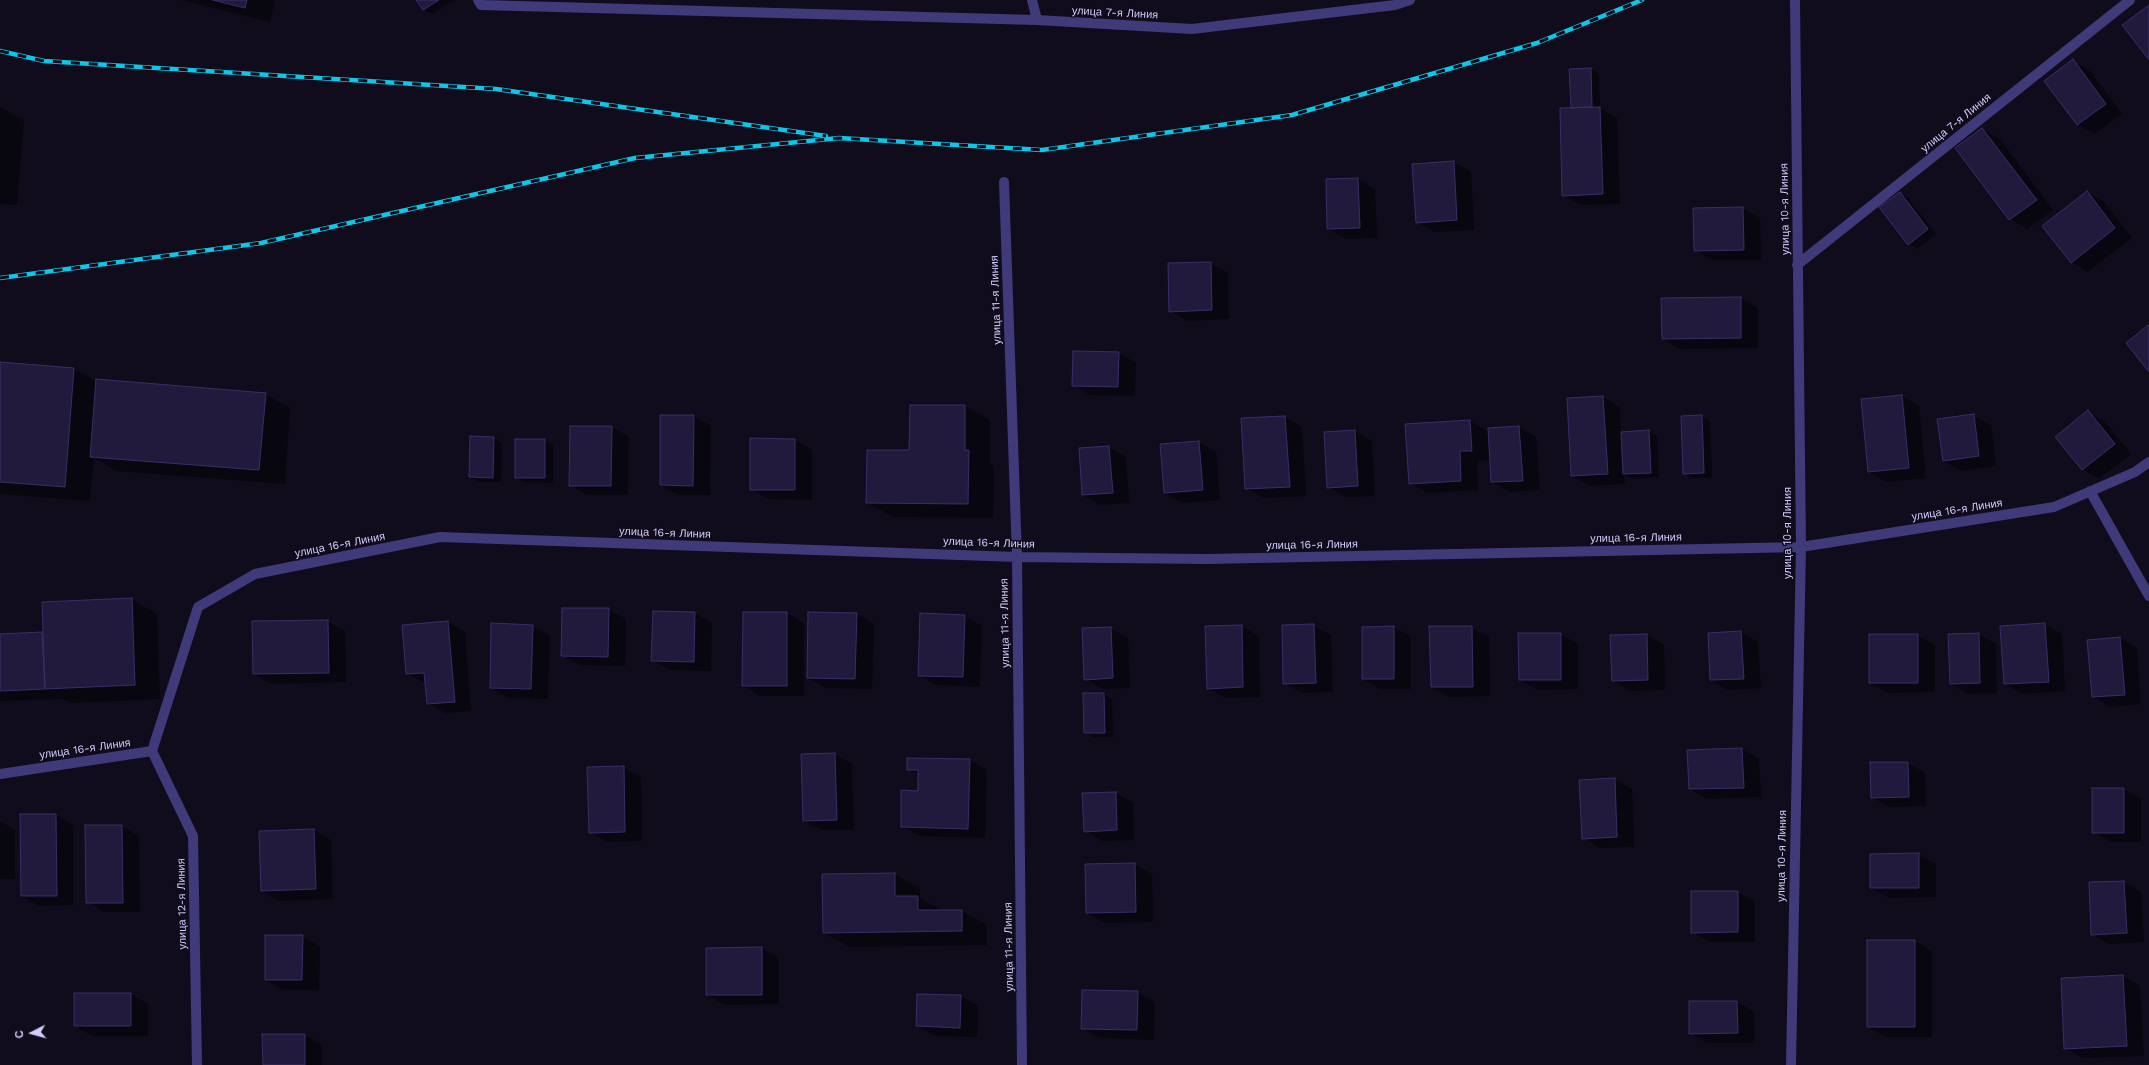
<!DOCTYPE html>
<html>
<head>
<meta charset="utf-8">
<style>
  body { margin:0 }
  #map { position:relative; width:2149px; height:1065px; overflow:hidden; background:#100c1c; font-family:"Work Sans",sans-serif }
  canvas { display:block }
  .north { position:absolute; left:12px; top:1013px; width:40px; height:40px; -webkit-text-stroke:3px #100c1c; paint-order:stroke; rotate:264deg; font-size:11px; font-weight:700; line-height:16px; text-align:center; color:#d3cbfc }
  .north::after { content:''; display:block; margin:auto; width:14px; height:18px; background:#d3cbfc; clip-path:polygon(50% 0,100% 100%,50% 72%,0 100%) }
</style>
</head>
<body>
<div id="map">
<canvas width="2149" height="1065"></canvas>
<div class="north">С</div>
</div>
<script>
const ctx = document.querySelector('canvas').getContext('2d');
ctx.lineJoin = 'round';
function paint(path, color) {
  ctx.fillStyle = color;
  ctx.fill(path, 'evenodd');
}
function toPath(rows) {
  const path = new Path2D();
  for (const r of rows) {
    path.moveTo(r[0], r[1]);
    for (let i = 2; i < r.length; i += 2) path.lineTo(r[i], r[i + 1]);
  }
  return path;
}
function stroke(path, color, width, dash) {
  ctx.strokeStyle = color;
  ctx.lineWidth = width;
  ctx.lineCap = dash ? 'butt' : 'round';
  ctx.setLineDash(dash || []);
  ctx.stroke(path);
}
function write(font, color, halo, rows, align = 'center') {
  ctx.font = font + ' "Work Sans",sans-serif';
  ctx.lineWidth = 3;
  ctx.setLineDash([]);
  ctx.textBaseline = 'middle';
  ctx.strokeStyle = halo;
  ctx.fillStyle = color;
  for (const [text, x, y, turn = 0] of rows) {
    ctx.save();
    ctx.translate(x, y);
    ctx.rotate((+turn || 0) * Math.PI / 180);
    ctx.textAlign = isNaN(turn) ? turn : align;
    if (halo) ctx.strokeText(text, 0, 0);
    ctx.fillText(text, 0, 0);
    ctx.restore();
  }
}
paint(toPath([
  [181,0,275,0,270,22],
  [418,0,454,0,432,14,424,9],
  [2073,61,2090,71,2122,114,2095,134,2078,125,2045,81],
  [1591,69,1599,74,1600,108,1617,118,1620,204,1581,205,1563,195,1572,109],
  [0,107,24,121,17,205,0,204],
  [1982,129,2000,139,2053,210,2027,229,2010,219],
  [1454,162,1471,172,1474,230,1434,232,1417,222],
  [1358,179,1375,189,1377,238,1346,239,1328,229,1327,180],
  [2087,192,2104,202,2132,238,2088,272,2071,262],
  [1900,193,1908,198,1936,234,1917,249,1909,244],
  [1743,208,1760,218,1761,260,1712,260,1694,250],
  [1210,263,1228,273,1229,319,1187,321,1170,311],
  [1740,298,1758,308,1758,348,1680,349,1663,339],
  [1074,352,1119,353,1136,363,1135,396,1090,395,1073,385],
  [0,363,74,369,97,382,265,394,290,408,285,484,116,471,94,458,90,501,0,494],
  [1902,396,1919,406,1926,478,1886,482,1869,472],
  [1603,397,1620,407,1621,433,1648,431,1657,436,1659,477,1632,479,1624,474,1625,484,1590,486,1572,476],
  [965,406,990,420,990,464,994,466,993,518,893,517,867,503,910,451],
  [2088,412,2105,422,2131,454,2099,479,2082,469],
  [694,416,711,426,710,495,678,495,661,485],
  [1701,416,1710,421,1712,478,1692,478,1684,473],
  [1974,416,1991,425,1996,466,1961,471,1944,461],
  [1285,417,1302,427,1306,496,1264,498,1246,488,1242,419],
  [1470,421,1489,432,1489,429,1519,427,1536,437,1540,490,1509,492,1492,482,1491,460,1477,461,1478,490,1427,493,1410,483,1406,425],
  [612,427,629,437,628,495,587,495,570,485],
  [1355,431,1372,441,1375,496,1345,497,1328,487,1325,433],
  [494,438,502,443,501,482,479,482,470,477],
  [751,439,795,440,812,450,812,500,768,499,751,489],
  [545,440,553,445,553,483,524,482,516,477],
  [1198,442,1216,452,1220,500,1182,503,1165,493],
  [1109,447,1126,457,1129,503,1100,505,1083,495],
  [131,599,157,614,160,699,71,703,63,699,0,701,0,635,44,634],
  [608,609,626,619,625,666,580,665,562,655],
  [695,613,712,623,711,671,670,670,652,660],
  [744,613,787,613,804,623,804,696,760,696,743,686],
  [857,614,874,624,872,689,825,688,808,678],
  [921,614,965,616,982,626,980,687,936,685,919,675],
  [327,621,345,631,346,682,271,684,254,674],
  [448,622,465,632,471,711,445,713,428,703,426,683,407,674],
  [2044,624,2062,634,2065,691,2022,694,2005,684],
  [1313,625,1331,635,1333,692,1302,693,1284,683],
  [533,626,550,636,548,699,508,698,491,688],
  [1242,626,1259,636,1260,697,1225,698,1208,688],
  [1393,627,1411,637,1411,689,1380,689,1363,679],
  [1471,627,1489,637,1490,696,1449,697,1432,687],
  [1110,628,1128,638,1130,688,1103,689,1085,679],
  [1741,632,1758,642,1761,688,1728,690,1711,680],
  [1560,634,1578,644,1578,689,1537,690,1520,680],
  [1978,634,1996,644,1997,693,1968,694,1951,684],
  [1647,635,1664,645,1665,690,1630,691,1613,681],
  [1917,635,1935,645,1935,692,1888,693,1870,683],
  [2120,638,2137,648,2141,704,2111,707,2093,697],
  [1104,694,1112,699,1113,737,1093,737,1085,732],
  [1742,749,1759,759,1761,797,1707,799,1690,789,1688,751],
  [835,754,852,764,854,830,821,830,804,821],
  [970,760,987,770,985,838,919,836,902,826,919,792,919,775,908,769],
  [1908,763,1925,773,1926,806,1889,807,1872,797],
  [623,767,641,777,642,841,607,842,590,832],
  [1614,779,1632,789,1634,847,1600,848,1583,838],
  [2124,789,2141,799,2141,842,2111,842,2093,832],
  [1116,793,1133,803,1134,840,1102,841,1085,831],
  [56,815,73,825,73,905,39,906,22,896],
  [0,821,15,830,15,879,0,879],
  [122,826,139,836,140,912,104,912,87,902],
  [313,830,331,840,333,899,279,901,262,891],
  [1918,854,1936,864,1936,897,1889,898,1871,888],
  [1135,864,1152,874,1153,922,1104,923,1087,913,1086,865],
  [894,874,920,889,920,898,942,911,961,911,987,925,987,945,850,947,824,933],
  [2124,882,2141,892,2144,942,2109,944,2092,934],
  [1738,892,1755,902,1755,942,1709,942,1692,932],
  [302,936,320,946,319,990,283,990,266,980],
  [1915,941,1932,951,1932,1037,1886,1037,1868,1027],
  [761,948,779,958,779,1004,725,1005,707,995],
  [2123,976,2140,986,2144,1056,2083,1058,2065,1048],
  [1137,992,1155,1002,1154,1040,1099,1038,1082,1028],
  [131,994,148,1004,148,1036,92,1036,75,1026],
  [961,996,978,1006,977,1037,935,1036,917,1026],
  [1737,1002,1754,1012,1755,1043,1707,1043,1690,1033],
  [305,1035,322,1045,322,1065,264,1065]
]), '#0007');
const building = toPath([
  [213,0,247,0,245,8,213,0],
  [416,0,439,0,423,10,416,0],
  [2149,5,2149,60,2122,25,2149,5],
  [2073,59,2106,104,2077,125,2044,81,2073,59],
  [1591,68,1592,107,1571,108,1569,69,1591,68],
  [1600,107,1603,194,1562,196,1560,108,1600,107],
  [1982,128,2037,200,2009,220,1955,148,1982,128],
  [1454,161,1457,220,1416,223,1412,164,1454,161],
  [1358,178,1360,228,1327,229,1326,179,1358,178],
  [2087,191,2115,228,2071,263,2042,226,2087,191],
  [1900,192,1928,229,1908,245,1879,207,1900,192],
  [1743,207,1744,250,1694,251,1693,208,1743,207],
  [1211,262,1212,310,1169,312,1168,263,1211,262],
  [1741,297,1741,338,1662,339,1661,298,1741,297],
  [2148,325,2149,326,2149,372,2126,343,2148,325],
  [1073,351,1119,352,1118,387,1072,386,1073,351],
  [0,362,74,368,65,487,0,482,0,362],
  [96,379,266,393,259,470,90,457,96,379],
  [1902,395,1909,468,1868,472,1861,399,1902,395],
  [1603,396,1608,474,1571,476,1567,398,1603,396],
  [910,405,965,405,965,450,969,450,968,504,866,503,867,450,909,450,910,405],
  [2088,410,2115,444,2082,470,2055,437,2088,410],
  [1974,414,1979,456,1943,461,1937,419,1974,414],
  [660,415,694,415,693,486,660,485,660,415],
  [1702,415,1704,473,1683,474,1681,416,1702,415],
  [1285,416,1290,487,1245,489,1241,418,1285,416],
  [1470,420,1472,451,1460,451,1461,481,1409,484,1405,424,1470,420],
  [570,426,612,426,611,486,569,486,570,426],
  [1519,426,1523,481,1491,482,1488,428,1519,426],
  [1355,430,1358,486,1327,488,1324,432,1355,430],
  [1649,430,1651,473,1623,474,1621,432,1649,430],
  [470,436,494,437,493,478,469,477,470,436],
  [750,438,795,439,795,490,750,490,750,438],
  [515,439,545,439,545,478,515,478,515,439],
  [1199,441,1203,490,1164,493,1160,444,1199,441],
  [1109,446,1113,493,1082,495,1079,448,1109,446],
  [132,598,135,685,45,689,42,602,132,598],
  [562,608,609,608,608,657,561,656,562,608],
  [653,611,695,612,694,662,651,661,653,611],
  [743,612,787,612,787,686,742,686,743,612],
  [808,612,857,613,855,679,807,678,808,612],
  [920,613,965,615,963,677,918,676,920,613],
  [328,620,329,673,253,674,252,621,328,620],
  [448,621,455,702,427,704,424,673,406,674,402,625,448,621],
  [491,623,533,625,531,689,490,688,491,623],
  [2045,623,2049,682,2004,684,2000,626,2045,623],
  [1314,624,1316,683,1283,684,1282,625,1314,624],
  [1242,625,1243,687,1207,689,1205,626,1242,625],
  [1394,626,1394,679,1362,679,1362,627,1394,626],
  [1429,626,1472,626,1473,687,1431,687,1429,626],
  [1111,627,1113,678,1084,680,1082,628,1111,627],
  [1741,631,1744,679,1710,680,1708,633,1741,631],
  [42,632,45,689,0,691,0,634,42,632],
  [1518,633,1561,633,1561,680,1519,680,1518,633],
  [1979,633,1980,683,1950,684,1948,634,1979,633],
  [1647,634,1648,680,1612,681,1610,635,1647,634],
  [1869,634,1918,634,1918,683,1869,683,1869,634],
  [2120,637,2125,695,2092,697,2087,640,2120,637],
  [1083,693,1104,693,1105,733,1084,733,1083,693],
  [1742,748,1744,788,1689,789,1687,750,1742,748],
  [835,753,837,820,803,821,801,754,835,753],
  [907,758,970,759,968,829,901,827,901,790,918,791,918,770,907,770,907,758],
  [1870,762,1908,762,1909,797,1871,798,1870,762],
  [624,766,625,832,589,833,587,767,624,766],
  [1615,778,1617,837,1582,839,1579,780,1615,778],
  [2092,788,2124,788,2124,833,2092,833,2092,788],
  [1116,792,1117,830,1084,832,1082,793,1116,792],
  [20,814,56,814,57,896,21,896,20,814],
  [85,825,122,825,123,903,86,903,85,825],
  [314,829,316,889,261,891,259,831,314,829],
  [1919,853,1919,888,1870,888,1870,854,1919,853],
  [1135,863,1136,912,1086,913,1085,864,1135,863],
  [895,873,895,896,918,896,918,910,962,910,962,931,823,933,822,874,895,873],
  [2124,881,2127,933,2091,935,2089,882,2124,881],
  [1691,891,1738,891,1738,932,1691,933,1691,891],
  [265,935,303,935,302,980,265,980,265,935],
  [1867,940,1915,940,1915,1027,1867,1027,1867,940],
  [762,947,762,995,706,995,706,948,762,947],
  [2123,975,2127,1046,2064,1049,2061,978,2123,975],
  [1082,990,1138,991,1137,1030,1081,1029,1082,990],
  [74,993,131,993,131,1026,74,1026,74,993],
  [917,994,961,995,960,1028,916,1026,917,994],
  [1689,1001,1737,1001,1738,1033,1689,1034,1689,1001],
  [262,1034,305,1034,305,1065,263,1065,262,1034]
]);
paint(building, '#221a3c');
stroke(building, '#3b2d67', 1);
stroke(toPath([
  [478,0,481,5,1037,20,1192,29,1395,5,1410,0],
  [1032,0,1037,20],
  [1004,182,1017,557,1022,1065],
  [1797,265,2130,0],
  [2090,491,2149,596],
  [152,751,193,836,197,1065],
  [0,774,152,751,198,607,255,574,440,537,1017,557,1207,559,1801,547,2054,507,2135,472,2149,462],
  [1791,1065,1801,547,1795,0]
]), '#3f3a79', 10);
const rail = toPath([
  [0,51,44,61,496,89,826,136],
  [0,278,261,243,635,158,839,138,1042,150,1292,115,1537,43,1642,0]
]);
stroke(rail, '#0cc7e7', 4.5);
stroke(rail, '#100c1c', 3, [9]);
write('11px', '#d3cbfc', '#100c1c', [
  ["улица 7-я Линия",1115,13,3],
  ["улица 7-я Линия",1956,123,-39],
  ["улица 10-я Линия",1785,209,-91],
  ["улица 11-я Линия",996,300,-92],
  ["улица 16-я Линия",1957,510,-9],
  ["улица 16-я Линия",665,533,2],
  ["улица 10-я Линия",1788,533,-90],
  ["улица 16-я Линия",1636,538,-1],
  ["улица 16-я Линия",989,543,2],
  ["улица 16-я Линия",340,545,-11],
  ["улица 16-я Линия",1312,545,-1],
  ["улица 11-я Линия",1005,623,-91],
  ["улица 16-я Линия",85,749,-8],
  ["улица 10-я Линия",1782,856,-89],
  ["улица 12-я Линия",182,904,-91],
  ["улица 11-я Линия",1009,947,-91]
]);
</script>
</body>
</html>
